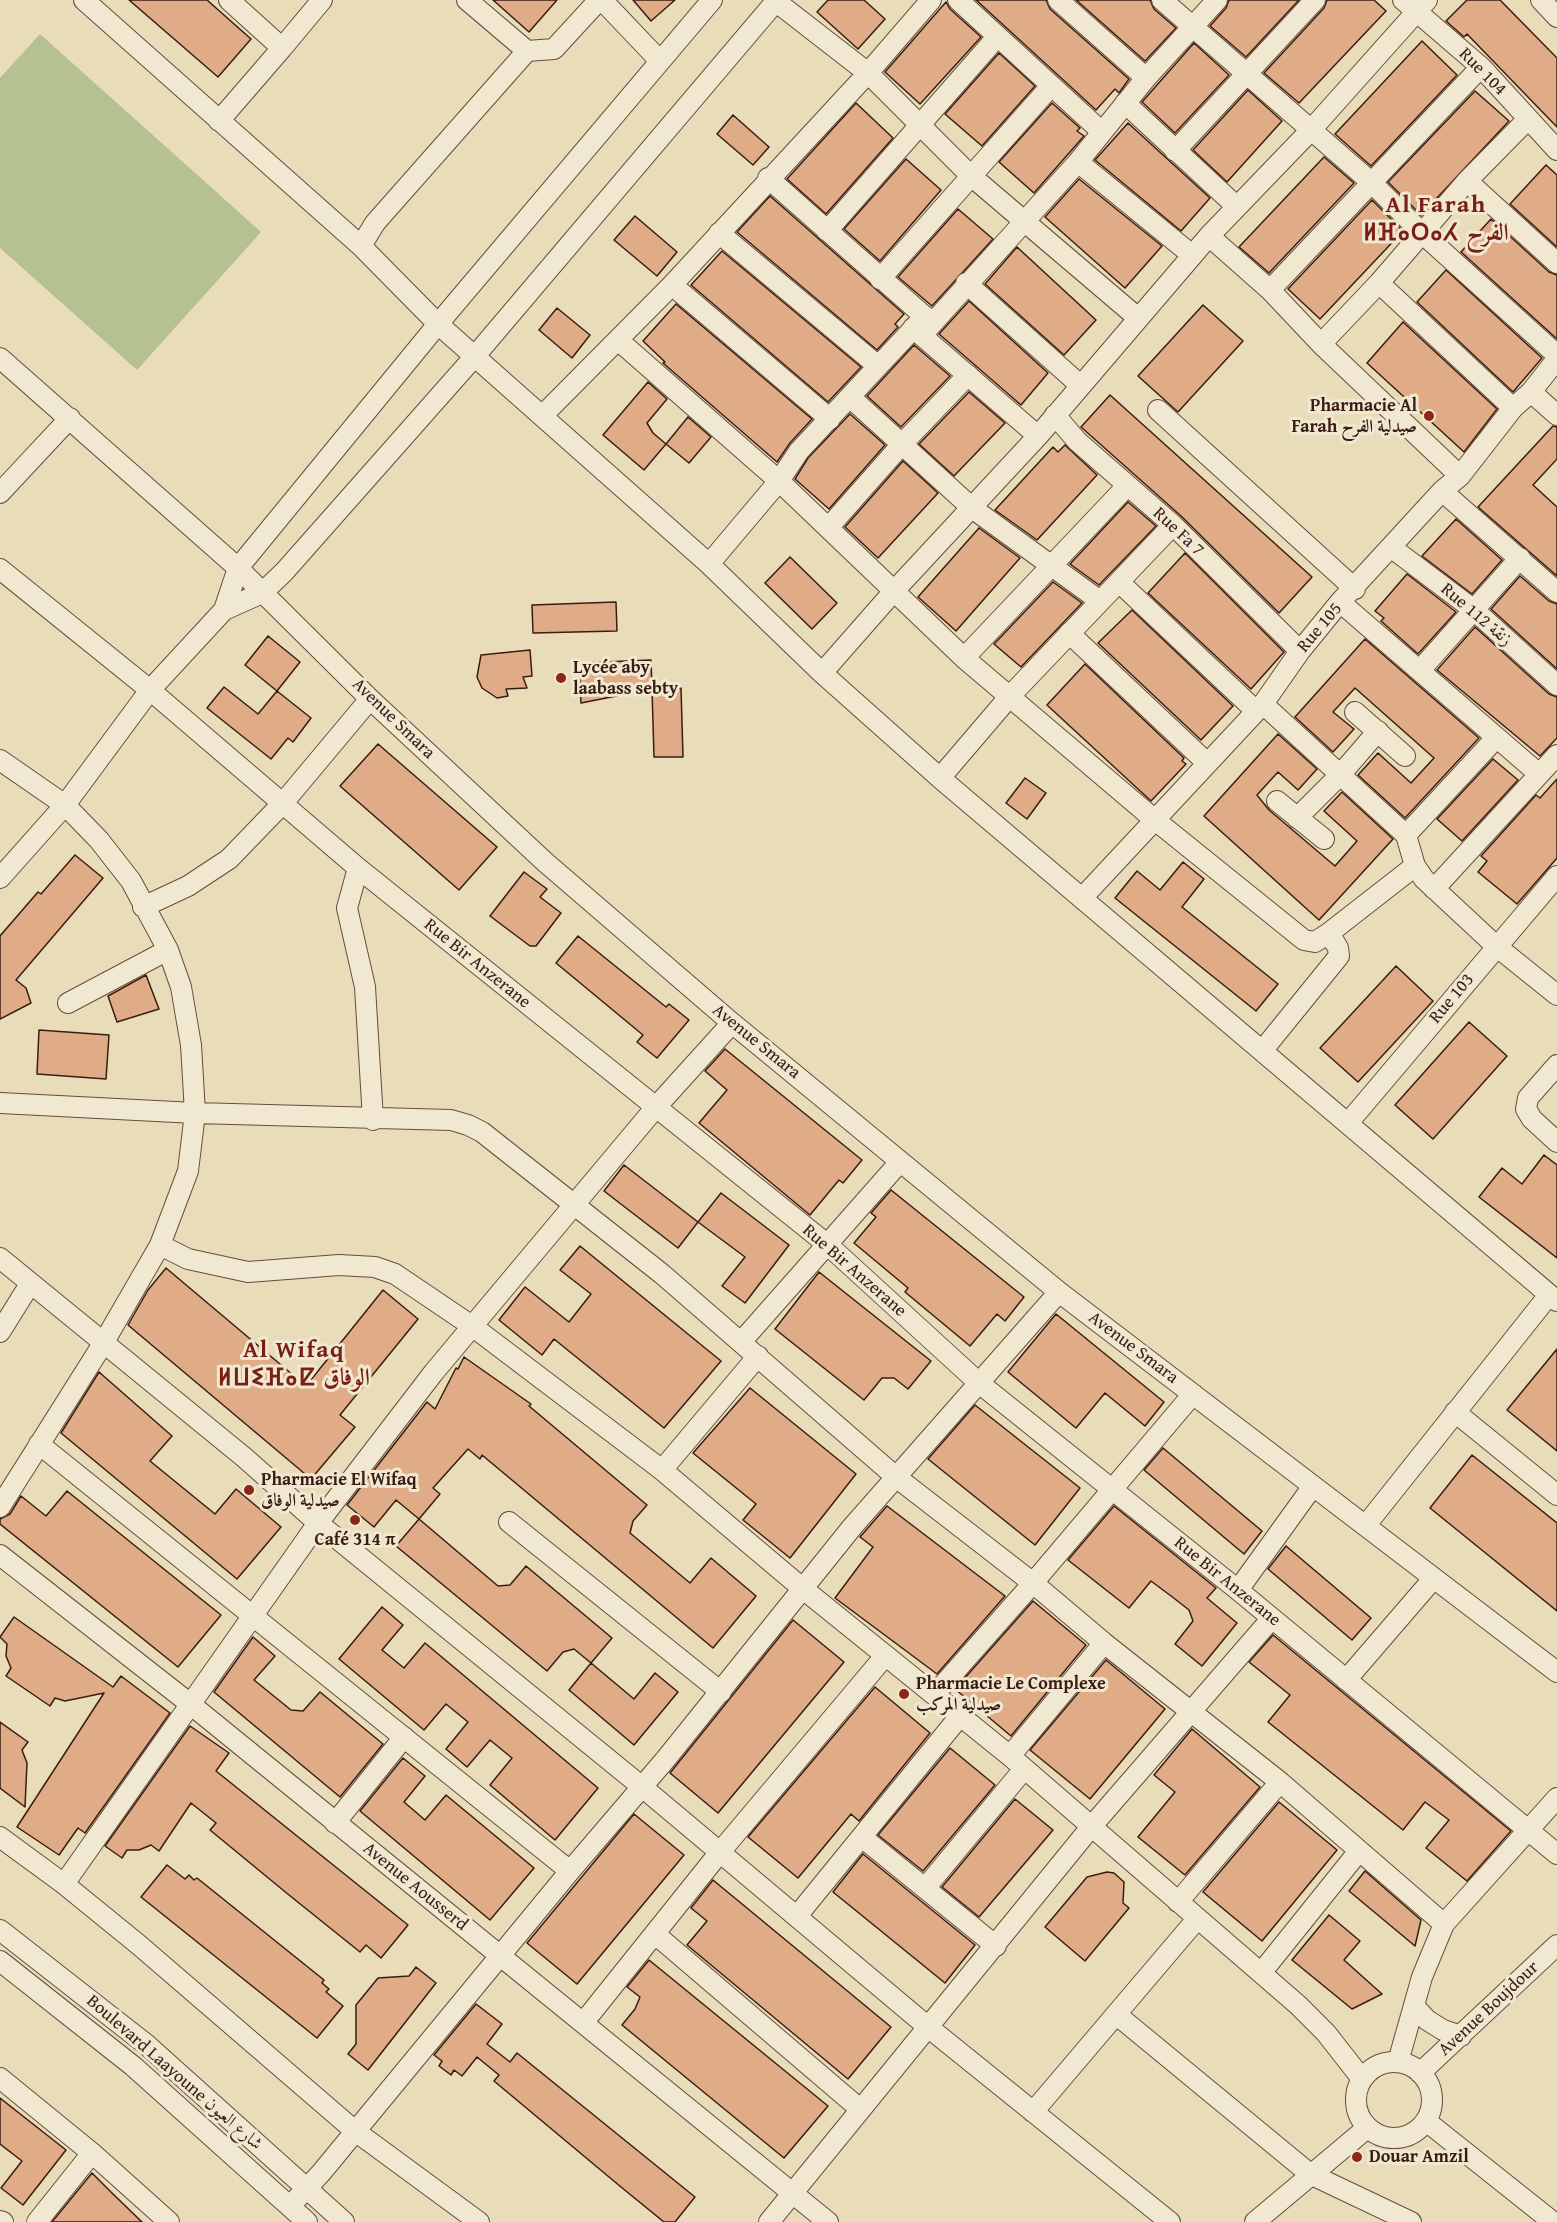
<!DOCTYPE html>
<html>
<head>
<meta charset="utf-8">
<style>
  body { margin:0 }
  canvas { display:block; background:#e9dcb9 }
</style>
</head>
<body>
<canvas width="1557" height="2222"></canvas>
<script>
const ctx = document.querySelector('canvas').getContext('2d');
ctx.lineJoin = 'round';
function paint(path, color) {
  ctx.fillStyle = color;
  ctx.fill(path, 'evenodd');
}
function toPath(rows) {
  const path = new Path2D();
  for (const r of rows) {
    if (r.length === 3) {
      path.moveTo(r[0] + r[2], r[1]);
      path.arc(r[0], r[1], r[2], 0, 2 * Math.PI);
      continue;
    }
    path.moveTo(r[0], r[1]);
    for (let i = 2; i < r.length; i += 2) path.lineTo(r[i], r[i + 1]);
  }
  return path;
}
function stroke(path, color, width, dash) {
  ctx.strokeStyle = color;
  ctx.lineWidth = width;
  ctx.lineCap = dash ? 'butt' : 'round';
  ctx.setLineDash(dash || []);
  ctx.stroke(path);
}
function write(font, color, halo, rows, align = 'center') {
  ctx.font = font + ' "Gentium Book Plus",Amiri,"Noto Sans Tifinagh",serif';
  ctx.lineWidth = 6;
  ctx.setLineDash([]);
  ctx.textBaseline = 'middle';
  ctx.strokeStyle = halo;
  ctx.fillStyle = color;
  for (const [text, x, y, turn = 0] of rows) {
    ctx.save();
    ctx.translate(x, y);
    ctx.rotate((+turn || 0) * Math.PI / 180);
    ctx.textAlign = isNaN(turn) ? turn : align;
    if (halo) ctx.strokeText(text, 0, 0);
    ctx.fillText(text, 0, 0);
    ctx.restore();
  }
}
paint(toPath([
  [40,34,261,232,137,370,0,248,0,78]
]), '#b5c190');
const building = toPath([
  [129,0,207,0,251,39,218,77,129,0],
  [493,0,557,0,529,32,493,0],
  [633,0,675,0,651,21,633,0],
  [828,0,864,0,885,19,858,49,817,12,828,0],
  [976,0,1046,0,1050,9,1129,79,1119,93,1115,89,1096,110,976,0],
  [1076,0,1150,0,1154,9,1176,28,1145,61,1076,0],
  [1229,0,1299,0,1246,57,1210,26,1226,8,1229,0],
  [1327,0,1374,0,1386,11,1299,103,1264,73,1324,8,1327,0],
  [1467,0,1500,0,1557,58,1557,127,1467,34,1464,37,1446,21,1467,0],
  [946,2,950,9,981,37,920,104,885,72,946,2],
  [1422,41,1457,75,1371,166,1335,134,1422,41],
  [1194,43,1229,75,1175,133,1142,102,1194,43],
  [999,53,1035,86,982,146,945,114,999,53],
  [1248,90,1282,121,1227,182,1193,150,1248,90],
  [1475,91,1509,121,1421,215,1388,182,1475,91],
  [856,103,893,138,826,214,787,179,856,103],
  [1052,103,1080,128,1077,131,1084,136,1034,193,999,162,1052,103],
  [733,115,769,147,753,165,717,134,733,115],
  [1128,123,1210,198,1181,231,1095,160,1128,123],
  [1324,157,1354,183,1269,273,1239,247,1324,157],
  [906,159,941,190,880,261,844,229,906,159],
  [1546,165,1557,175,1557,247,1510,204,1546,165],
  [1079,179,1162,246,1125,288,1045,217,1079,179],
  [770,196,904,314,895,324,898,327,877,350,737,232,770,196],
  [1372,200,1403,231,1320,319,1288,289,1372,200],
  [958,209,993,239,932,306,898,277,958,209],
  [635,216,677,252,657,276,614,240,635,216],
  [1491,219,1549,272,1557,275,1557,339,1461,252,1491,219],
  [1017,247,1096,320,1064,355,985,284,1017,247],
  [722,251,861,367,828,402,691,285,722,251],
  [1446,270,1542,358,1513,392,1417,302,1446,270],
  [969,301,1048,373,1021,405,939,334,969,301],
  [676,304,812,419,790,443,777,462,663,363,665,362,643,341,676,304],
  [1203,305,1243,341,1178,412,1138,376,1203,305],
  [557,308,590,335,572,358,539,330,557,308],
  [1403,322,1497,409,1464,452,1367,363,1403,322],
  [914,345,950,376,901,427,867,396,914,345],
  [648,382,667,399,647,423,653,433,666,444,644,470,603,435,648,382],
  [969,392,1005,423,954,476,919,444,969,392],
  [1110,395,1312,577,1279,613,1181,516,1081,427,1110,395],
  [850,414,885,445,829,509,795,479,808,458,850,414],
  [688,417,711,437,689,463,666,444,688,417],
  [1553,426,1557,427,1557,459,1533,485,1557,507,1557,576,1478,507,1553,426],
  [1065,445,1097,475,1037,540,995,510,1053,447,1058,452,1065,445],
  [903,461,938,493,878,558,845,527,903,461],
  [1128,502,1156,526,1099,585,1070,564,1128,502],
  [1456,519,1502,560,1472,594,1422,556,1456,519],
  [979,528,1020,558,956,631,918,597,979,528],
  [1185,553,1284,652,1251,689,1148,593,1185,553],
  [790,557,837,603,812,629,765,583,790,557],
  [1407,574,1456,612,1418,654,1381,621,1384,618,1375,611,1407,574],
  [1520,576,1549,601,1557,604,1557,669,1491,609,1520,576],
  [1053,582,1082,603,1021,667,994,644,1053,582],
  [616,602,617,631,533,633,532,605,616,602],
  [1132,610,1233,706,1201,740,1098,643,1132,610],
  [1475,627,1549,694,1557,697,1557,738,1540,756,1437,670,1475,627],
  [268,636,300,662,277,691,245,665,268,636],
  [1365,639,1479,738,1405,818,1358,775,1378,753,1411,783,1434,758,1355,688,1333,712,1354,729,1333,752,1295,717,1365,639],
  [530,650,532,676,523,677,527,688,506,689,508,696,497,698,482,688,477,677,481,655,530,650],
  [651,660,652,689,581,703,579,663,651,660],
  [1085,664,1184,758,1182,761,1186,764,1151,801,1047,705,1085,664],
  [224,687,258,714,277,691,311,718,293,742,288,738,271,759,207,708,224,687],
  [681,688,683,757,654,757,652,689,681,688],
  [1278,734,1317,769,1298,790,1278,772,1257,795,1269,810,1335,866,1357,841,1324,811,1342,792,1393,839,1319,920,1204,816,1278,734],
  [378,744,497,847,459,890,340,786,378,744],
  [1493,759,1518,780,1462,841,1437,819,1493,759],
  [1025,778,1046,793,1027,819,1006,803,1025,778],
  [1557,779,1557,858,1517,904,1478,872,1487,861,1481,856,1536,795,1540,798,1557,779],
  [75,855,103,878,16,980,26,988,31,1003,0,1019,0,936,38,892,41,894,75,855],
  [1183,862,1204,879,1182,907,1278,984,1256,1011,1115,898,1137,871,1160,890,1183,862],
  [524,872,547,889,540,897,561,913,536,946,530,946,490,916,524,872],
  [578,936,666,1007,669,1004,689,1020,657,1058,637,1042,643,1035,556,963,578,936],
  [1396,966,1433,1001,1358,1082,1320,1048,1396,966],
  [146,975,159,1009,117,1022,108,996,146,975],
  [1469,1022,1507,1056,1433,1139,1395,1105,1469,1022],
  [39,1030,109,1035,106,1079,37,1074,39,1030],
  [725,1049,862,1160,843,1183,839,1180,810,1215,699,1123,727,1090,705,1071,725,1049],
  [1544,1155,1557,1165,1557,1258,1479,1197,1502,1168,1522,1184,1544,1155],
  [624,1165,698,1222,678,1248,604,1191,624,1165],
  [891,1190,1024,1297,1005,1321,997,1314,970,1346,905,1292,908,1288,854,1243,876,1217,871,1213,891,1190],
  [721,1193,789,1245,745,1303,722,1286,745,1257,698,1222,721,1193],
  [580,1246,721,1361,664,1428,554,1339,542,1355,499,1320,525,1287,569,1322,591,1294,560,1270,580,1246],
  [166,1268,306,1386,383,1290,418,1319,340,1415,355,1427,311,1479,128,1325,148,1290,166,1268],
  [819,1272,931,1361,908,1389,894,1378,882,1378,864,1400,775,1329,819,1272],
  [1056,1314,1164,1402,1145,1426,1105,1393,1076,1428,1008,1372,1056,1314],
  [1557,1349,1557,1451,1507,1410,1557,1349],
  [464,1357,531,1404,529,1406,647,1505,633,1521,630,1533,690,1583,711,1558,756,1596,713,1648,482,1455,480,1459,468,1449,433,1488,440,1494,419,1519,396,1500,374,1527,347,1505,427,1402,435,1409,456,1368,458,1369,464,1357],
  [99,1372,172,1436,150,1461,215,1514,236,1489,281,1527,237,1579,61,1433,99,1372],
  [750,1388,856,1474,790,1558,743,1520,756,1504,693,1453,750,1388],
  [975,1405,1080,1488,1035,1545,928,1459,975,1405],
  [1163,1448,1262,1531,1244,1554,1144,1470,1163,1448],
  [1472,1455,1557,1523,1557,1611,1430,1508,1472,1455],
  [67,1491,221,1615,178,1667,0,1524,0,1519,10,1514,21,1496,46,1516,67,1491],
  [887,1506,1005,1596,937,1674,835,1598,873,1547,860,1537,887,1506],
  [1114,1506,1216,1588,1207,1598,1237,1623,1202,1666,1175,1644,1193,1621,1189,1610,1175,1599,1151,1581,1129,1608,1068,1560,1114,1506],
  [419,1519,498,1586,510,1585,526,1566,612,1638,591,1663,574,1649,563,1652,547,1671,396,1546,419,1519],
  [1286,1546,1371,1618,1352,1640,1268,1569,1286,1546],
  [1033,1601,1086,1645,1011,1736,955,1689,1033,1601],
  [382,1607,403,1625,382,1650,404,1668,425,1643,598,1788,555,1840,490,1785,512,1758,490,1740,467,1767,446,1749,468,1722,446,1704,424,1730,339,1659,382,1607],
  [14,1617,113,1687,121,1676,170,1713,85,1833,78,1828,59,1855,17,1827,104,1693,65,1701,55,1698,50,1706,6,1676,11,1668,6,1656,7,1644,0,1637,14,1617],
  [793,1620,844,1662,718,1813,670,1773,793,1620],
  [1273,1635,1511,1831,1467,1881,1426,1848,1449,1820,1425,1802,1403,1830,1268,1722,1290,1695,1249,1662,1273,1635],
  [253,1637,275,1656,254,1680,291,1710,303,1711,320,1692,383,1744,340,1797,214,1692,253,1637],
  [1106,1660,1165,1709,1090,1799,1030,1750,1106,1660],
  [591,1663,634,1699,655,1673,678,1692,634,1745,569,1690,591,1663],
  [875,1687,930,1733,859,1821,851,1814,798,1878,748,1837,875,1687],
  [0,1722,28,1742,22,1750,27,1763,25,1807,0,1788,0,1722],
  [190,1726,229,1753,216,1771,408,1925,381,1958,366,1945,360,1952,289,1895,210,1830,216,1823,191,1803,159,1851,151,1845,139,1850,127,1850,122,1858,105,1846,190,1726],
  [1192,1729,1260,1787,1185,1875,1138,1837,1175,1792,1154,1775,1192,1729],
  [950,1748,995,1785,923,1871,878,1835,950,1748],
  [403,1758,425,1776,404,1802,425,1820,446,1795,534,1868,490,1920,360,1811,403,1758],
  [1015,1799,1053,1830,979,1917,942,1887,1015,1799],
  [1279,1802,1337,1850,1262,1941,1203,1892,1279,1802],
  [634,1814,684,1855,577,1984,527,1943,634,1814],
  [863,1854,975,1945,945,1983,833,1892,863,1854],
  [167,1865,185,1879,189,1875,194,1880,197,1878,324,1980,322,1983,329,1989,326,1992,343,2006,317,2038,141,1897,167,1865],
  [1365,1871,1421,1920,1415,1946,1349,1891,1365,1871],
  [1107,1872,1114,1873,1124,1882,1123,1903,1129,1908,1085,1961,1045,1927,1087,1877,1107,1872],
  [713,1880,891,2027,848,2079,687,1945,707,1921,691,1908,713,1880],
  [1329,1915,1360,1941,1344,1960,1382,1994,1352,2009,1292,1960,1329,1915],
  [649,1960,828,2106,784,2158,622,2025,635,2009,640,1997,627,1987,649,1960],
  [416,1967,436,1983,368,2070,348,2054,356,2044,356,2005,378,1978,409,1976,416,1967],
  [476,2004,502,2024,487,2044,510,2062,517,2053,695,2197,675,2222,664,2222,621,2187,494,2081,499,2075,477,2057,462,2076,454,2070,451,2075,439,2066,442,2061,434,2055,476,2004],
  [0,2098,66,2150,23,2205,1,2188,22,2161,0,2144,0,2098],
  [92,2173,113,2194,142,2222,52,2222,92,2173]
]);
paint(building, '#e0ac87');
stroke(building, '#3a1d12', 1.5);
const minor = toPath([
  [84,0,361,246,438,324,709,564,822,673,940,778,1557,1301],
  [467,0,527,51,554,49,599,0],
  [602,0,660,61],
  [774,0,868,73,970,175,1138,318],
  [958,0,1102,132],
  [1058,0,1146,78],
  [1162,0,1371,182,1422,233,1557,355],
  [1403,0,1481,67,1557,150],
  [1541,0,1557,17],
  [282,48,322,0],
  [1125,103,1236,206],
  [219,121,282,48,229,0],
  [1175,151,1315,0],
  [1078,162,1192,255],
  [768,178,932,323],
  [1467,181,1557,263],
  [827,231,997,37],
  [719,233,878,366],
  [1209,236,1270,290,1321,344,1460,476],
  [361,246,375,223,527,51],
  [880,279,1051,86],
  [966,283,1080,385],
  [1379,283,1513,408],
  [672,285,830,419],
  [1270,290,1481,67],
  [913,328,1038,436],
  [922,335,1078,162,1146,78,1217,0],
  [618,340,779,481,964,658,1155,820,1304,940,1315,942,1329,933,1415,866],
  [1321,344,1379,283,1467,181,1528,119],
  [0,358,238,568,370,699,545,862,732,1023,1059,1292,1557,1672],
  [1531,392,1557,415],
  [850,397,972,508,1100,601],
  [1158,410,1355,589],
  [1055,415,1077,441,1173,525,1300,651],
  [542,416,672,285,868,73,931,0],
  [1442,491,1557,592],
  [0,493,70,418],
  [828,528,903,443,968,375],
  [1392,548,1474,610,1557,685],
  [709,564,779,481,799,451,925,316],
  [0,569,150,690,358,868,828,1245,979,1383,1238,1590,1557,1854],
  [1119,582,1256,711],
  [1340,602,1539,774],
  [224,610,238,568,438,324,712,0],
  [1069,633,1206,762],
  [964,658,1127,486],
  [1421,669,1520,558],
  [822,673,894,591,1038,436,1209,236,1311,130,1427,0],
  [1263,704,1406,835,1415,866,1424,879,1496,946,1557,995],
  [1355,712,1405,756],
  [0,760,65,805,99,840,131,881,168,950,181,987,191,1045,195,1113,188,1171,160,1245,104,1342,0,1507],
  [940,778,1010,696,1173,525],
  [1277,801,1324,839],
  [1297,818,1340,775,1378,731],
  [1406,835,1496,738],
  [358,868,347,908,365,987,373,1120],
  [0,878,65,805,150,690,224,610,262,593,284,572,475,356,777,0],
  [1434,889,1557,755],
  [1082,898,1263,704,1300,651,1340,602,1442,491,1460,476,1513,408,1531,392,1557,359],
  [143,907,188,886,229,859,283,803,370,699],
  [68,1003,168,950],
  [1262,1051,1339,956,1338,948,1329,933],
  [1557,1065,1528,1098,1526,1109,1532,1119,1557,1142],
  [0,1103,195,1113,451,1120,468,1125,482,1132,662,1274,896,1477,1033,1583,1104,1643,1280,1782,1444,1924],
  [1348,1123,1557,876],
  [160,1245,188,1259,248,1272,339,1265,375,1267,395,1274,472,1326,662,1470,802,1588,1010,1756,1298,2005,1326,2033,1362,2079],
  [0,1258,245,1458,318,1523,641,1786,928,2027,1170,2222],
  [0,1332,30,1284],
  [741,1342,899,1163],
  [1455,1412,1557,1495],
  [39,1444,570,1871],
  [662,1470,758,1356],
  [509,1522,721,1692],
  [1366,1525,1549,1295],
  [0,1555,189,1703,828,2222],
  [1238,1590,1313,1486],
  [1346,1680,1433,1579],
  [935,1694,1033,1583,1193,1394],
  [1010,1756,1104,1643],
  [335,1823,404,1737],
  [0,1837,64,1884,139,1945,355,2131,479,2222],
  [863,1838,996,1946],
  [64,1884,318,1523,434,1372,656,1107,732,1023],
  [926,1887,1024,1769],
  [1178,1902,1280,1782],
  [797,1916,960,1716],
  [0,1930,147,2045,344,2222],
  [655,1934,860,2109],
  [0,1961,133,2066,307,2222],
  [1261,1973,1359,1851],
  [1414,2006,1427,2020,1443,2030,1461,2036],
  [1117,2015,1310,2174,1411,2222],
  [583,2023,720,1852,885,1656],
  [1394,2100,38],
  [1398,2062,1422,1977,1444,1924,1557,1798],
  [1420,2073,1557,1945],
  [0,2078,92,2153,169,2222],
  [1033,2112,1197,1919],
  [1426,2121,1553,2222],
  [290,2206,321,2173,570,1871,665,1760,853,1526,1059,1292],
  [0,2221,3,2222],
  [37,2222,92,2153],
  [769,2222,1091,1827,1272,1618],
  [1255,2222,1367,2128]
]);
stroke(minor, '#664d3c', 22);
stroke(minor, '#f1e8d2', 20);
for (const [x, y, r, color] of [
  [1429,416,6,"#8f2418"],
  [561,678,6,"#8f2418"],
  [249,1490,6,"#8f2418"],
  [355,1520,6,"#8f2418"],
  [904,1694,6,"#8f2418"],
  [1357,2157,6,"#8f2418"]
]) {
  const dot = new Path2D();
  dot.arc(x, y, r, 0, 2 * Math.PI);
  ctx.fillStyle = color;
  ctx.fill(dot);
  stroke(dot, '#f1e8d2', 2);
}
write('18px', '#3a1d12', '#f1e8d2', [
  ["Rue 104",1482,72,45],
  ["Rue Fa 7",1178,532,43],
  ["Rue 112 زنقة",1476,615,40],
  ["Rue 105",1320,628,-50],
  ["Avenue Smara",393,719,44],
  ["Rue Bir Anzerane",477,964,39],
  ["Rue 103",1452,999,-50],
  ["Avenue Smara",756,1042,39],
  ["Rue Bir Anzerane",854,1271,41],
  ["Avenue Smara",1133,1348,37],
  ["Rue Bir Anzerane",1227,1582,39],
  ["Avenue Aousserd",415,1887,39],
  ["Avenue Boujdour",1489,2009,-43],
  ["Boulevard Laayoune شارع العيون",174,2073,41]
]);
write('bold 18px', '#3a1d12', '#f1e8d2', [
  ["Pharmacie Al",1417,406,"right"],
  ["Farah صيدلية الفرح",1417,427,"right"],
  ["Lycée aby",573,668],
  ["laabass sebty",573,689],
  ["Pharmacie El Wifaq",261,1480],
  ["صيدلية الوفاق",261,1501],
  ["Café 314 π",355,1540,"center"],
  ["Pharmacie Le Complexe",916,1684],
  ["صيدلية المركب",916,1705],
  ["Douar Amzil",1369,2157]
], 'left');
ctx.letterSpacing = '1.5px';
write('bold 24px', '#7a1f14', '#f1e8d2', [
  ["Al Farah",1436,206],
  ["ⵍⴼⴰⵔⴰⵃ الفرح",1436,234],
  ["Al Wifaq",294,1351],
  ["ⵍⵡⵉⴼⴰⵇ الوفاق",294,1379]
]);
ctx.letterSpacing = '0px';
</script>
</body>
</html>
